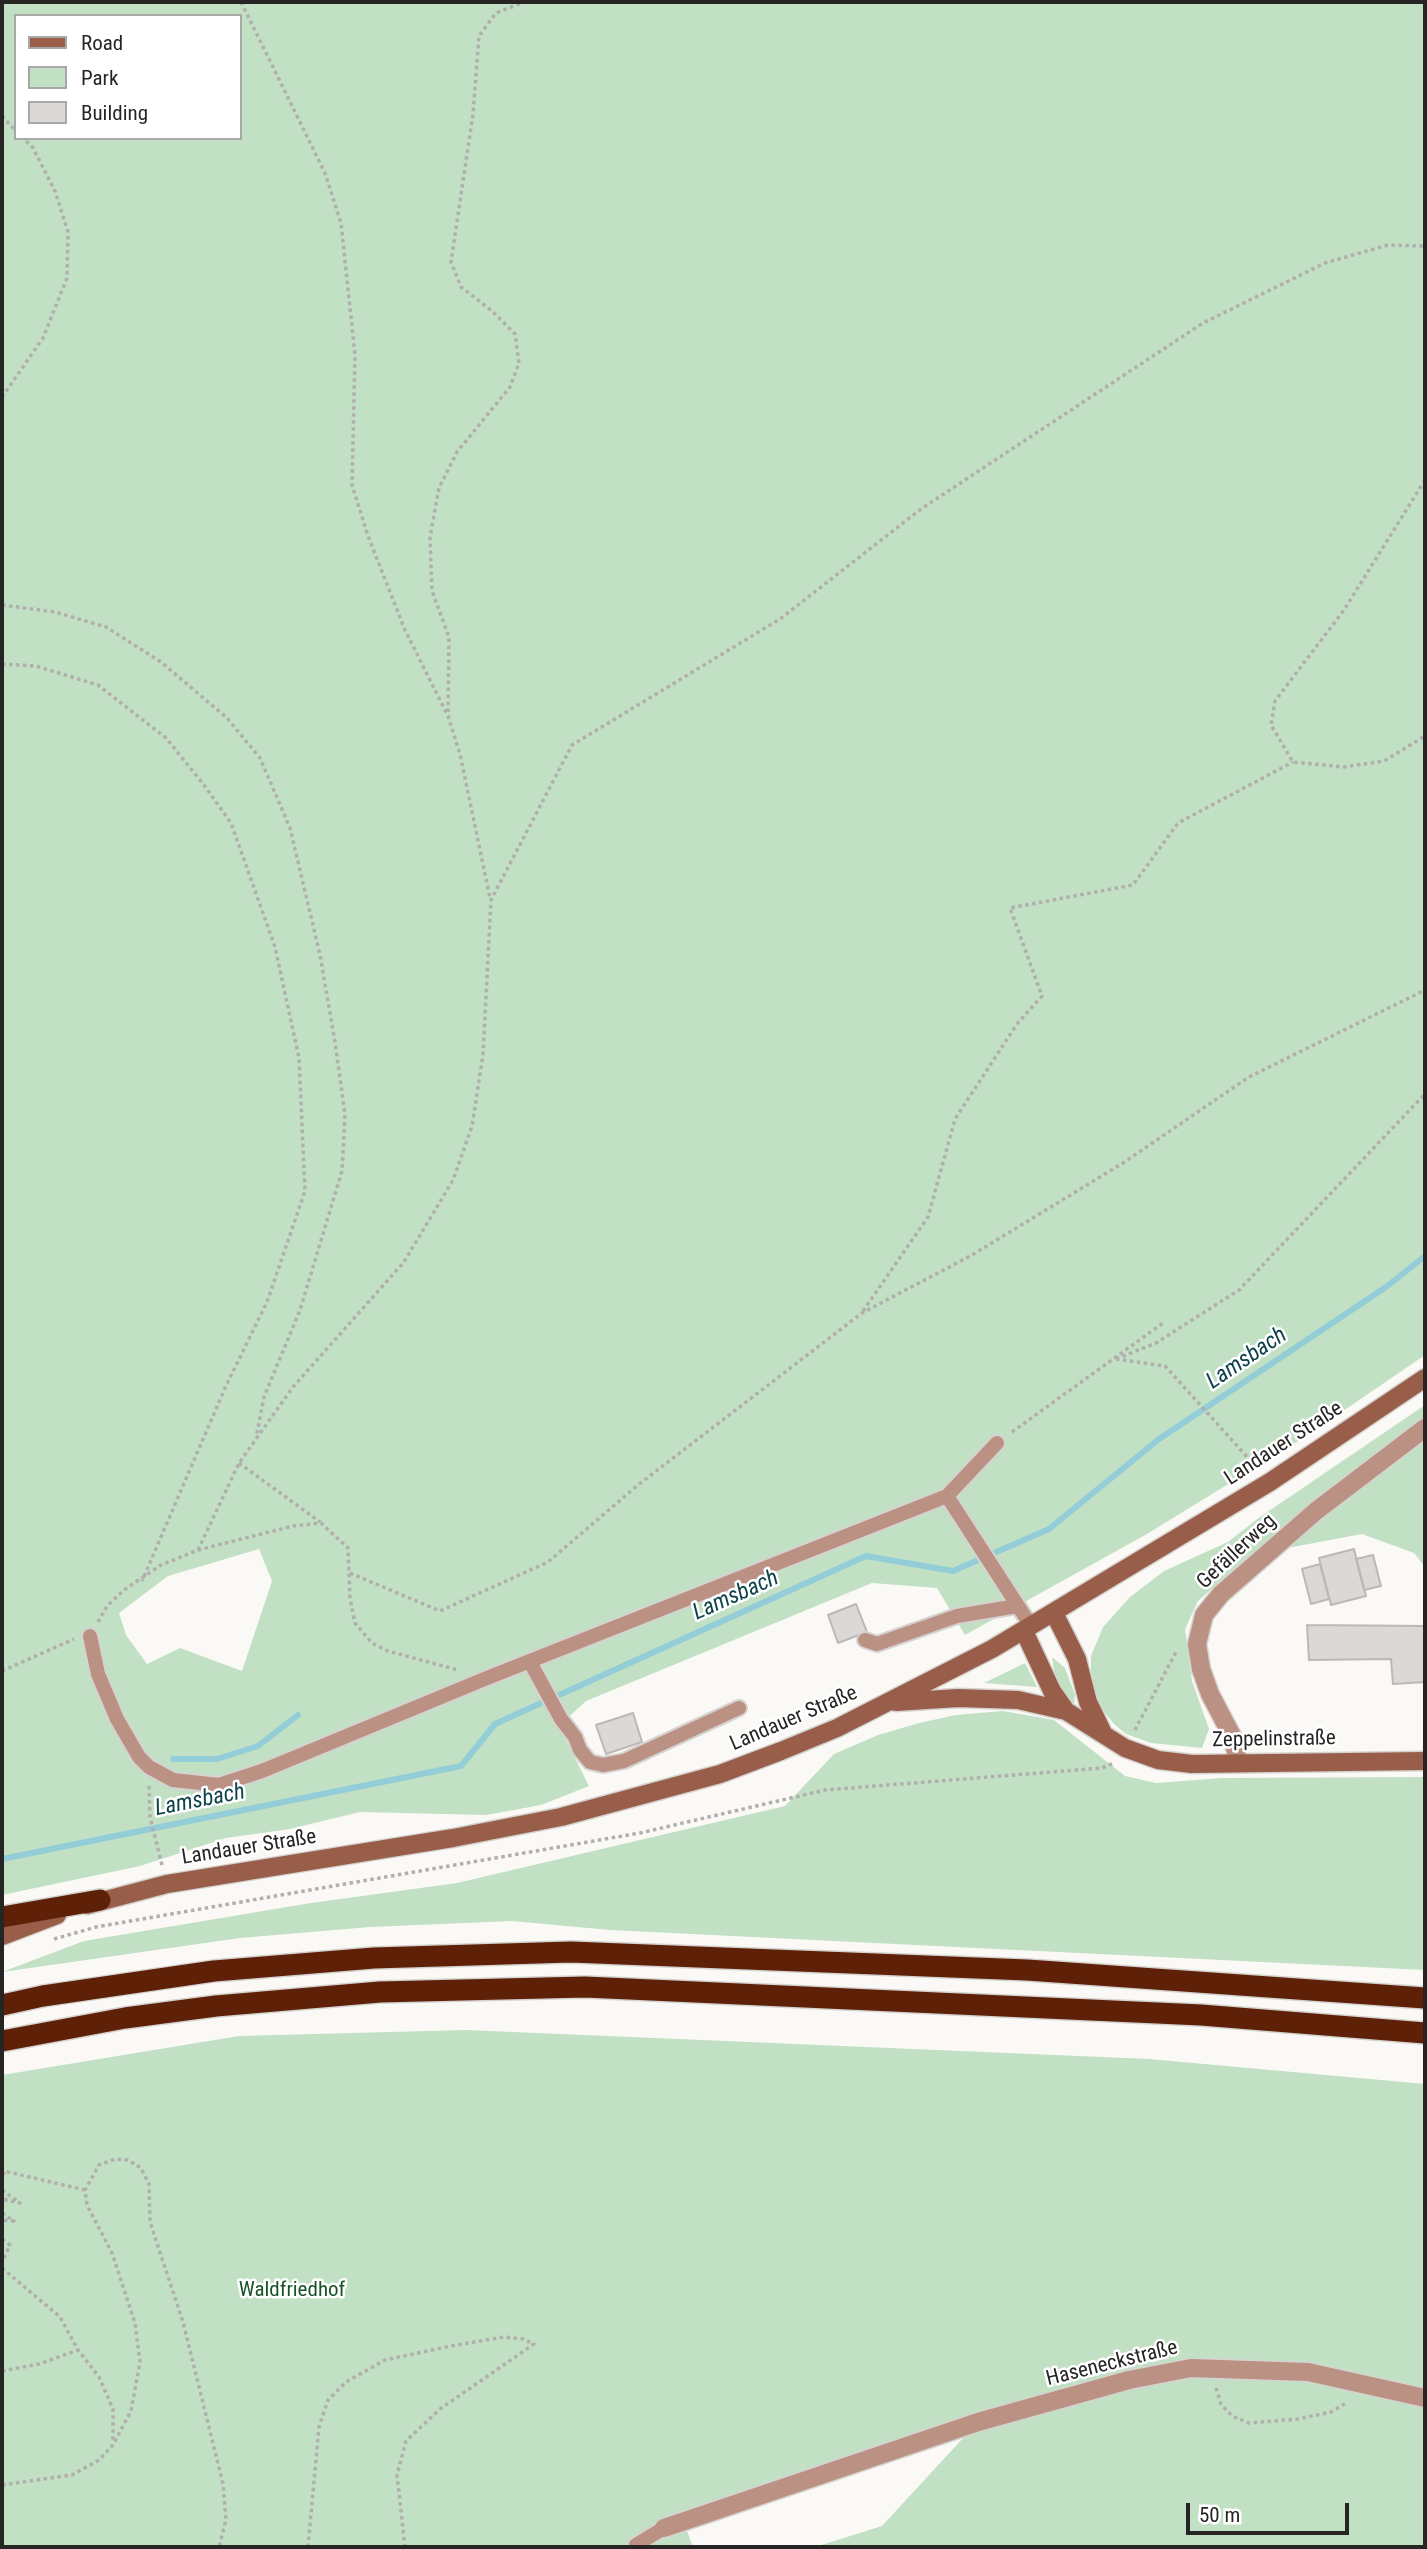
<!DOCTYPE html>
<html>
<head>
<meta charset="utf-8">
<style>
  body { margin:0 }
  #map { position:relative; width:1427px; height:2549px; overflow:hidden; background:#fbf9f6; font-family:"Roboto Condensed",sans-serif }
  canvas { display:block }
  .frame { position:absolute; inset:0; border:4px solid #262524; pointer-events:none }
  .legend { position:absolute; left:14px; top:14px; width:228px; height:126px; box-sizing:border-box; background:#fff; border:2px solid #a8a8a7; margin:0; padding:9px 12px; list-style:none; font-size:21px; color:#262524 }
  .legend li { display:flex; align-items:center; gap:14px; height:35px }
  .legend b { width:35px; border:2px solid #a8a8a7 }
  .scale { position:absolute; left:1186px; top:2503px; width:163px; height:32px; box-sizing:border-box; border:4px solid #262524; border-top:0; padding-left:9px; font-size:21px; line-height:24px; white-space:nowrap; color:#262524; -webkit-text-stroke:5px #fff; paint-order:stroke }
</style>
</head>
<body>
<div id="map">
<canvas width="1427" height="2549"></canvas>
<div class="frame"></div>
<ul class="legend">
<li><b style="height:9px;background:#985e4a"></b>Road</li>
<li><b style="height:19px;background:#c1e0c4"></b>Park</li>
<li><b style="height:19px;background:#dcd8d7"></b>Building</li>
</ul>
<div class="scale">50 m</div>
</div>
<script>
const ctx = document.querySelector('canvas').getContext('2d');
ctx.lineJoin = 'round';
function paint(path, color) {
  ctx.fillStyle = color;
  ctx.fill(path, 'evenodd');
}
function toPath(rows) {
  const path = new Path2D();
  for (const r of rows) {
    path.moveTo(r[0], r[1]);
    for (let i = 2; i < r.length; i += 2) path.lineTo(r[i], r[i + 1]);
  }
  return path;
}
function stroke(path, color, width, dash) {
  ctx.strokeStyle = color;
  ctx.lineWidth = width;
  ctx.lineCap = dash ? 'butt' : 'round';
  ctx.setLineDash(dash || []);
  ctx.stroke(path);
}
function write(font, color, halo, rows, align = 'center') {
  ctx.font = font + ' "Roboto Condensed",sans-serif';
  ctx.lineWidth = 5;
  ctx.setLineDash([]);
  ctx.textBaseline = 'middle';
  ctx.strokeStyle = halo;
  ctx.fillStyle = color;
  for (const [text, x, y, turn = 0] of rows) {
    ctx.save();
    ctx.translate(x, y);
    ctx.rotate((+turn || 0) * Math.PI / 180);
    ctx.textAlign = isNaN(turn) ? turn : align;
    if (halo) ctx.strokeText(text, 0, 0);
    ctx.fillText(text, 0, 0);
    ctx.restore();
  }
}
paint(toPath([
  [2,2,1425,2,1425,1355,1308,1435,1147,1534,965,1635,937,1588,872,1583,586,1701,559,1726,589,1786,541,1805,486,1815,360,1812,290,1829,226,1838,140,1866,2,1895],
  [16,16,240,16,240,138,16,138],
  [259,1549,272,1581,242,1671,180,1648,147,1664,126,1635,119,1613,168,1576],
  [1425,1405,1425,1567,1414,1553,1362,1534,1250,1555,1198,1601,1185,1629,1192,1681,1209,1729,1202,1748,1151,1743,1126,1734,1114,1724,1099,1706,1091,1683,1091,1656,1103,1627,1130,1597,1164,1571,1228,1542,1260,1517],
  [1052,1657,1065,1668,1075,1695,1074,1705,1056,1682],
  [1025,1663,1037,1687,984,1683],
  [1003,1711,1054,1720,1125,1776,1156,1783,1222,1778,1425,1777,1425,1970,610,1930,512,1921,370,1927,240,1938,2,1972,84,1941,311,1903,457,1883,785,1806,834,1754,878,1735,919,1723,956,1715],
  [466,2030,1149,2059,1425,2084,1425,2547,815,2547,882,2526,976,2424,684,2523,693,2547,2,2547,2,2075,239,2036]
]), '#c1e0c4');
stroke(toPath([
  [173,1759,217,1759,258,1746,298,1715],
  [2,1859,461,1766,495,1724,866,1556,953,1571,1049,1529,1159,1439,1386,1287,1425,1256]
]), '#93cdd8', 6);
const building = toPath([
  [1354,1549,1366,1596,1331,1605,1319,1558,1354,1549],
  [1373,1555,1381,1586,1364,1590,1356,1559,1373,1555],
  [1320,1564,1329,1599,1311,1604,1302,1569,1320,1564],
  [856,1604,867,1632,838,1643,828,1615,856,1604],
  [1307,1625,1425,1626,1425,1682,1393,1684,1391,1659,1309,1660,1307,1625],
  [633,1713,642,1742,606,1754,596,1725,633,1713]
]);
paint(building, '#dcd8d7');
stroke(building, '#bcb8b7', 2);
const lane = toPath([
  [947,1496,1031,1626],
  [90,1636,98,1674,117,1719,139,1757,149,1767,173,1780,219,1785,262,1771,487,1678,947,1496,997,1443],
  [865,1640,877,1644,957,1616,1017,1606],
  [530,1662,561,1719,575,1737,580,1750,590,1762,603,1765,624,1761,739,1708],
  [636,2545,664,2528]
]);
const street = toPath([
  [1239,1763,1232,1736,1210,1694,1201,1669,1197,1644,1204,1615,1221,1594,1316,1511,1425,1428],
  [664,2528,978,2422,1129,2380,1191,2368,1308,2372,1425,2398]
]);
const secondary = toPath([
  [1054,1613,1077,1659,1088,1702,1102,1731],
  [1024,1631,1052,1691,1066,1711],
  [896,1702,958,1698,1018,1700,1066,1711,1125,1748,1158,1760,1192,1764,1425,1761],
  [87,1905,167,1884,453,1838,561,1817,720,1774,781,1751,837,1728,992,1649,1270,1482,1425,1378],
  [2,1936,57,1915]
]);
const highway = toPath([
  [2,1917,100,1900],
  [2,2005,43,1996,214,1971,374,1958,571,1952,1027,1970,1425,1998],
  [2,2041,125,2018,216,2006,380,1992,585,1987,1201,2015,1425,2033]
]);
stroke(lane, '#d5d3d0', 18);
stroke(street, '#d5d3d0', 21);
stroke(secondary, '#d5d3d0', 21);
stroke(highway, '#d5d3d0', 24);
stroke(toPath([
  [241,2,325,173,341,223,355,355,352,485,368,536,405,630,448,716,460,754,490,898],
  [2,116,16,131],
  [2,397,43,338,67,278,68,232,55,191,33,148,23,138],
  [1425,480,1344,610,1275,701,1271,725,1293,762,1344,767,1384,761,1425,736],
  [2,605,55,612,106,627,161,662,227,718,260,758,290,828,320,955,335,1042,345,1115,342,1171,300,1310,264,1397,256,1438],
  [2,664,36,666,98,685,166,738,204,785,231,823,275,947,299,1058,305,1191,267,1302,225,1388,142,1581],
  [448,712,449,637,432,591,430,537,439,488,457,452,510,387,519,363,515,334,492,311,461,287,451,262,473,114,479,36,496,13,524,2],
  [863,1311,928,1217,955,1119,1017,1024,1042,996,1010,908,1133,885,1178,823,1293,762],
  [1116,1359,1156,1343,1239,1290,1425,1094],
  [1116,1359,1165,1366,1258,1469],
  [1012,1432,1163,1323],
  [239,1463,320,1522],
  [198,1550,239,1463,293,1387,404,1262,453,1180,472,1126,483,1055,491,900,572,745,780,619,921,509,1203,323,1325,263,1388,245,1425,246],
  [350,1573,440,1611,548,1562,638,1485,862,1313,972,1255,1123,1163,1249,1077,1425,990],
  [98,1622,107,1606,124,1590,161,1565,198,1550,293,1526,321,1523,348,1548,350,1598,355,1623,372,1643,388,1651,458,1670],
  [2,1671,74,1639],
  [1135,1730,1177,1650],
  [149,1786,150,1817,162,1865],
  [54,1939,96,1927,640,1833,825,1790,1102,1768,1114,1763],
  [2,2182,4,2171,85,2190],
  [2,2190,20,2203,2,2199],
  [2,2213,14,2221,2,2220],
  [2,2239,10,2245,2,2262],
  [2,2268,60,2317,78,2350,99,2377,113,2409,113,2443],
  [2,2371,39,2364,78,2350],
  [1216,2388,1221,2404,1232,2416,1249,2423,1298,2419,1331,2412,1348,2402],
  [2,2485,72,2475,99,2460,113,2445,131,2411,140,2362,135,2323,112,2253,87,2205,85,2190,99,2165,115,2159,128,2160,141,2168,149,2184,150,2222,183,2322,223,2484,226,2520,219,2547],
  [308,2547,319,2427,328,2400,346,2382,385,2360,451,2346,504,2337,523,2339,534,2344,440,2409,406,2441,397,2475,405,2547]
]), '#b1afad', 3.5, [3.5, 3.5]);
stroke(lane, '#ba9183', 14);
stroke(street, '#ba9183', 18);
stroke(secondary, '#985e4a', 18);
stroke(highway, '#5e2007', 21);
write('21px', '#262524', '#fff', [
  ["Landauer Straße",1284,1444,-33],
  ["Gefällerweg",1237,1552,-43],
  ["Landauer Straße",794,1719,-23],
  ["Zeppelinstraße",1274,1740,-1],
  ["Landauer Straße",249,1848,-9],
  ["Haseneckstraße",1112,2364,-14]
]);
write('21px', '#1a5227', '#fff', [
  ["Waldfriedhof",292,2291]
]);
write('italic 23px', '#0d424b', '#fff', [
  ["Lamsbach",1247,1359,-34],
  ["Lamsbach",736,1596,-24],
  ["Lamsbach",200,1801,-11]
]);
</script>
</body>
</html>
